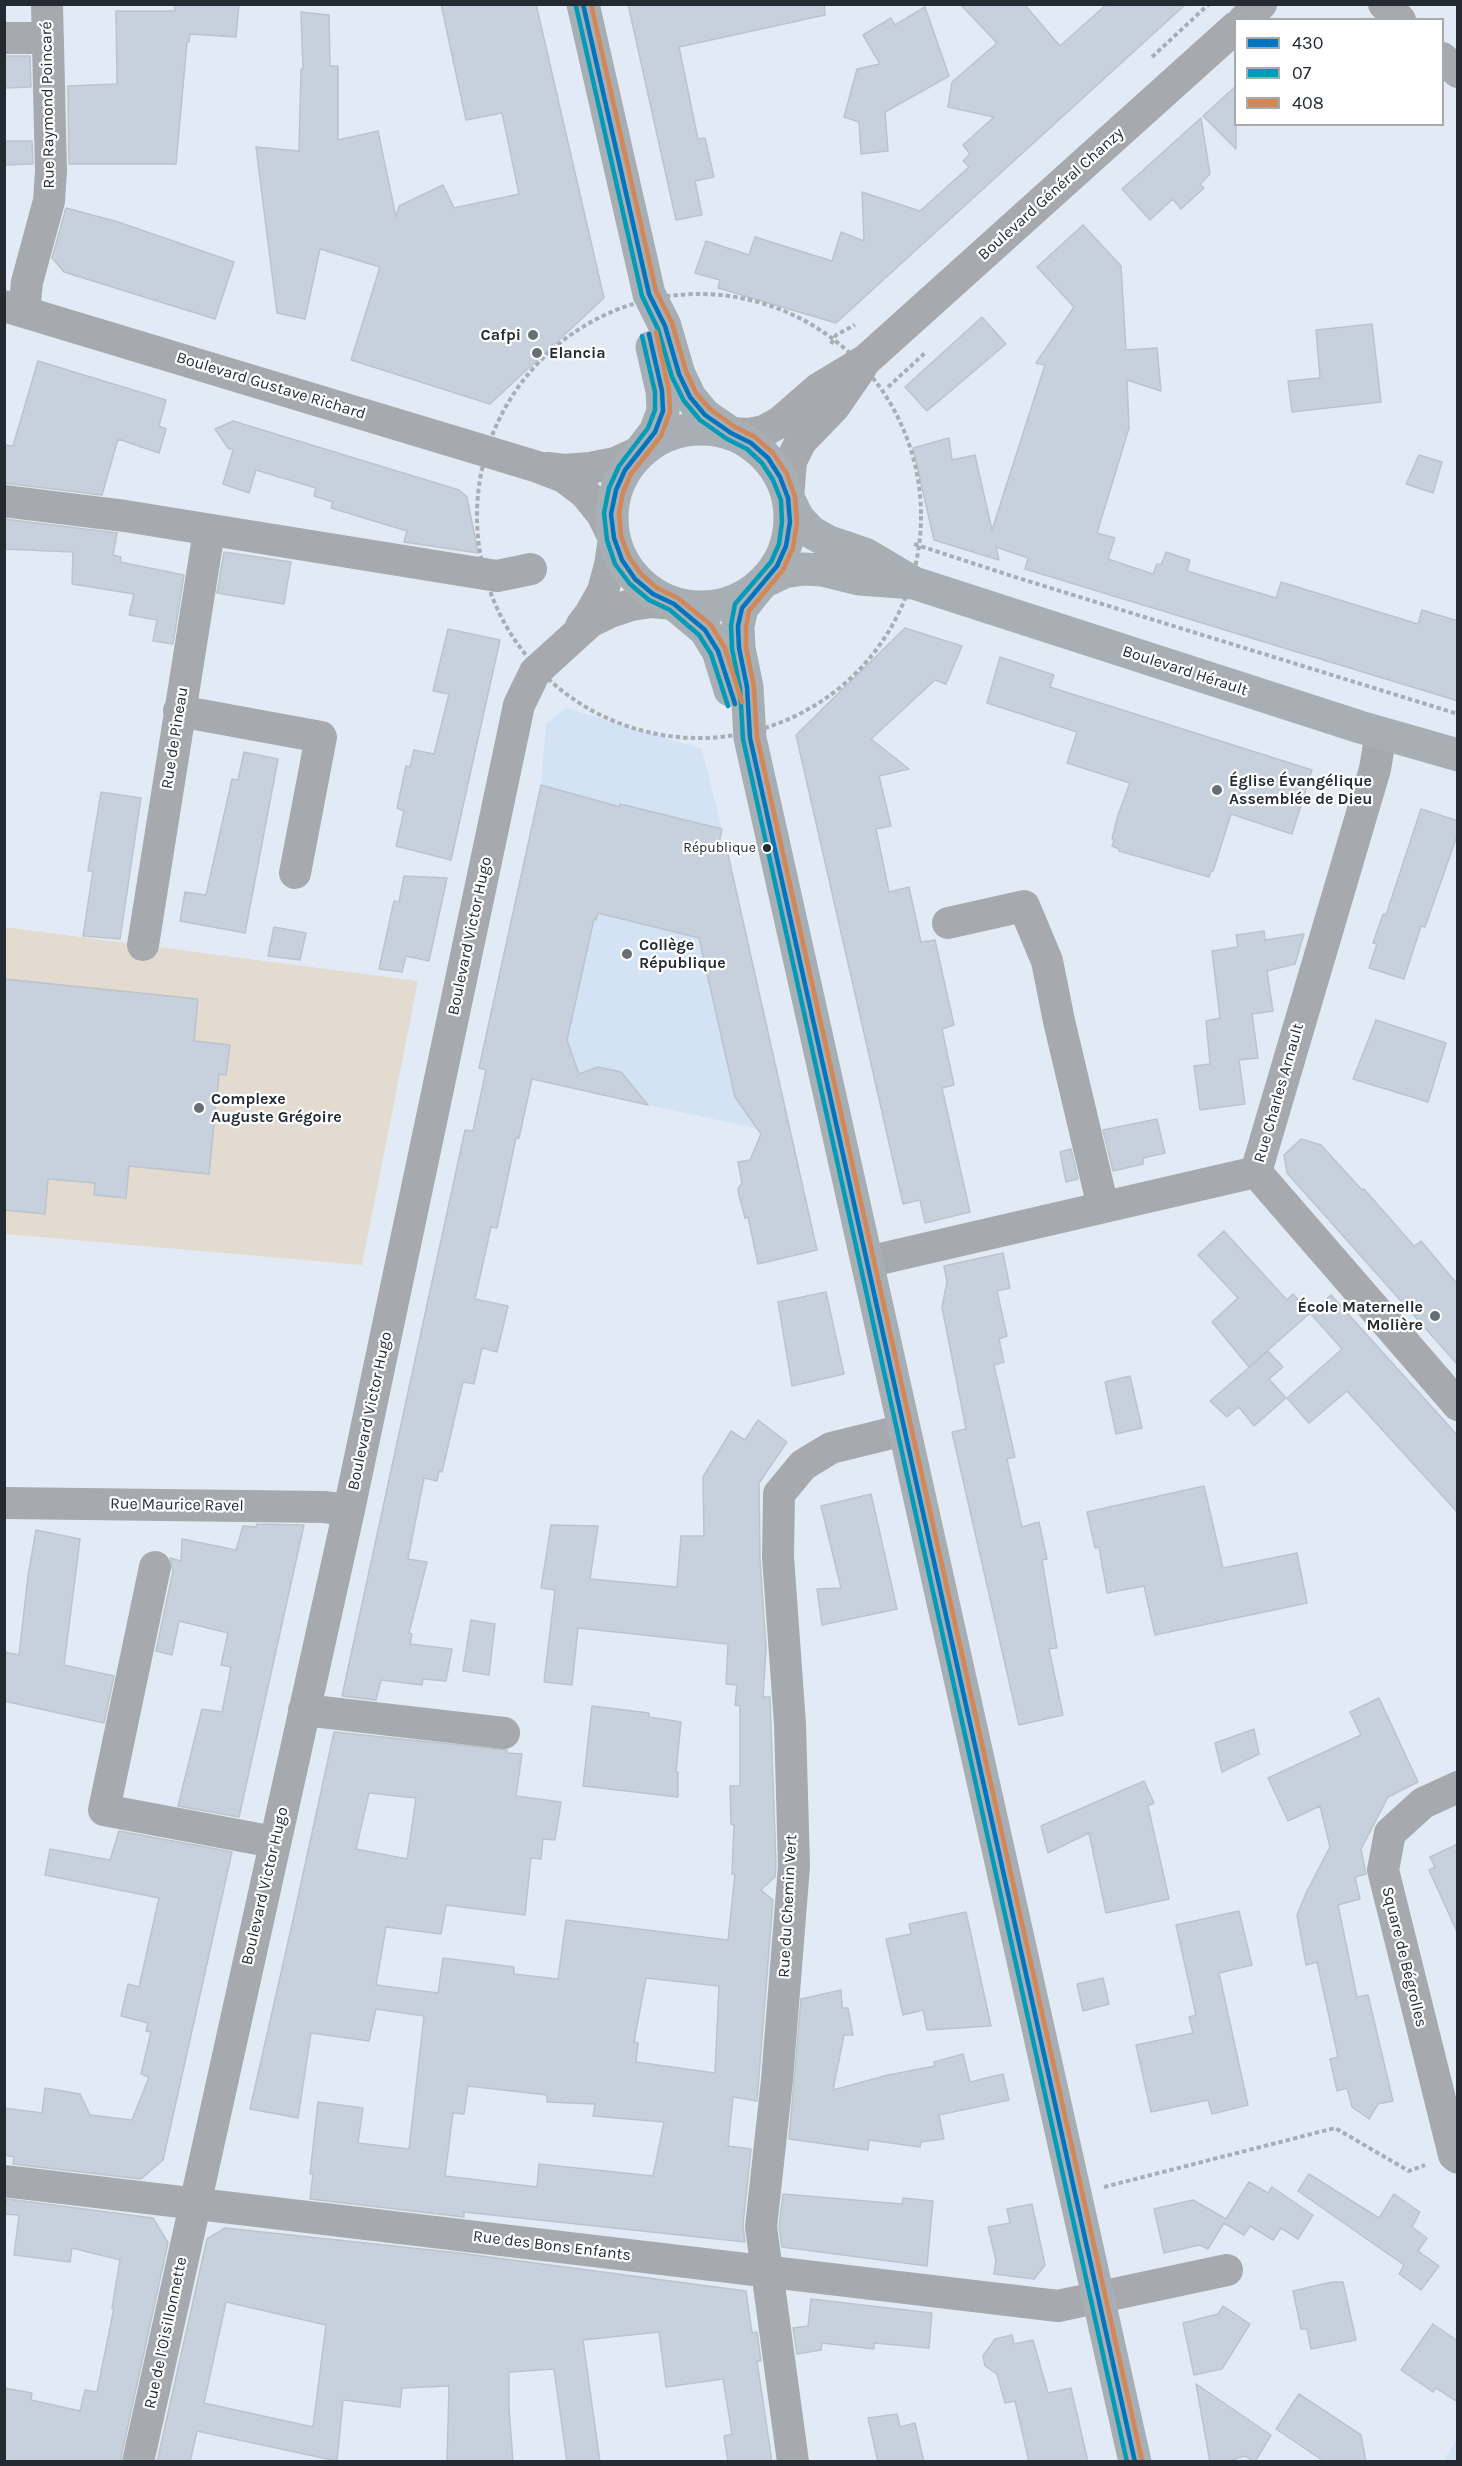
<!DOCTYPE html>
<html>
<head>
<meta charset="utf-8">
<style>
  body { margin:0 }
  #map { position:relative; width:1462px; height:2466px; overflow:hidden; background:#e2ebf5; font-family:Karla,sans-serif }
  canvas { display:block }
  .frame { position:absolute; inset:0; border:6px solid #242a31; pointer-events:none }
  .legend { position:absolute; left:1234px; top:18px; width:210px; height:108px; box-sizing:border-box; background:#fff; border:2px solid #a7aaad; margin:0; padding:8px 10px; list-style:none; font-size:18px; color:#242a31 }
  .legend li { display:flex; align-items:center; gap:12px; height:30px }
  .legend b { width:30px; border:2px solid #a7aaad }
</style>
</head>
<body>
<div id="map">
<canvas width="1462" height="2466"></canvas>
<div class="frame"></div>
<ul class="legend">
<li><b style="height:8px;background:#0075bf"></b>430</li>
<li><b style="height:8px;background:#009bb9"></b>07</li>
<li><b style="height:8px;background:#d48756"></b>408</li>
</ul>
</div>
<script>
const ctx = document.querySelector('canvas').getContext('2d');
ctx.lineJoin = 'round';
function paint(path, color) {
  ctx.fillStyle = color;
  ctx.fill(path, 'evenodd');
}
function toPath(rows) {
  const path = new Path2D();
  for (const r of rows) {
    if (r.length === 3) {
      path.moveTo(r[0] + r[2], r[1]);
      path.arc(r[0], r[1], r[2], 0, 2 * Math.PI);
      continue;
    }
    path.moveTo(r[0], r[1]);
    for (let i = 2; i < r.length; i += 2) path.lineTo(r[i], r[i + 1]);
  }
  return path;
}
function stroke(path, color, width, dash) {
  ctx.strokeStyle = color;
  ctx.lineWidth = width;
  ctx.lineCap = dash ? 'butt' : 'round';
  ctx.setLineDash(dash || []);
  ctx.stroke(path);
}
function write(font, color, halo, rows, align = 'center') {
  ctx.font = font + ' Karla,sans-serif';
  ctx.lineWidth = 4.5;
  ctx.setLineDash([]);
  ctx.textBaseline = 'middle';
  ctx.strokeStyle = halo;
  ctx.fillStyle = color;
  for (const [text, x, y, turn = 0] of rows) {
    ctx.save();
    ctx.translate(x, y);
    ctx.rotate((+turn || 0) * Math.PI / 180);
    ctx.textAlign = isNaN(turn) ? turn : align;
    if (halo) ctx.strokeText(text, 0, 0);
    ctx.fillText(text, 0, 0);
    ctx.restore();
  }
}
paint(toPath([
  [566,708,702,749,722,829,718,847,727,850,791,1136,479,1068,541,785,546,724],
  [1457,2439,1457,2461,1443,2461]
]), '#d3e3f5');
paint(toPath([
  [4,927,418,981,362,1265,5,1234]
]), '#e3dad0');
const building = toPath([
  [174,4,239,4,236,37,190,34,189,42,187,42,176,164,69,164,68,86,117,84,116,11,175,11,174,4],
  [441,4,536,4,604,298,490,404,351,360,380,267,320,249,305,319,277,313,256,147,299,151,301,69,303,69,301,12,329,15,330,66,338,66,338,140,378,131,396,217,399,206,443,185,454,208,519,194,502,113,466,120,441,4],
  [628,4,824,4,825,15,679,47,698,139,705,138,714,177,695,181,702,215,676,220,628,4],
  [960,4,1024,4,1060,46,1107,4,1186,4,836,323,718,288,720,280,695,273,706,241,749,255,755,237,832,261,841,232,864,241,862,192,920,211,969,167,963,161,970,154,963,145,994,117,948,107,952,82,997,43,960,4],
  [925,7,949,76,885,112,888,151,861,154,859,122,844,117,857,69,880,64,863,35,891,18,895,25,925,7],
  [4,56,30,56,31,87,4,88,4,56],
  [1236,86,1236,149,1203,116,1236,86],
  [1201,118,1210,174,1200,184,1204,188,1181,209,1173,199,1150,220,1122,189,1201,118],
  [4,141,32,141,33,164,4,165,4,141],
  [66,208,118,222,234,262,215,319,64,272,52,258,66,208],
  [1083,225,1121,266,1126,350,1157,348,1161,391,1127,380,1129,428,1097,533,1115,538,1108,559,1153,574,1157,564,1161,565,1166,552,1190,560,1187,571,1276,598,1281,582,1418,624,1422,610,1458,621,1458,701,1025,569,1028,558,996,547,999,560,934,540,913,448,949,438,952,460,975,455,992,530,1045,365,1036,363,1074,307,1037,267,1083,225],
  [982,317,1006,344,927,411,905,387,982,317],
  [1372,324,1381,402,1292,412,1288,381,1320,378,1316,330,1372,324],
  [38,361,166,400,159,426,166,429,159,453,118,439,102,495,4,483,4,445,13,446,38,361],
  [233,421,459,490,467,497,478,553,404,542,407,531,331,508,333,502,314,496,316,488,256,470,249,493,223,484,233,450,228,448,215,429,233,421],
  [1419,455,1442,462,1433,493,1406,484,1419,455],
  [4,519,117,533,113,555,121,557,120,562,184,575,173,644,153,641,157,620,129,615,134,594,72,584,73,552,4,549,4,519],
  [224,552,291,562,284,604,217,593,224,552],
  [905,628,962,646,946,684,935,680,871,739,909,769,879,776,891,826,876,829,889,892,909,887,921,942,935,940,954,1025,942,1029,954,1085,942,1088,970,1212,925,1223,920,1200,903,1204,796,735,905,628],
  [448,629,500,640,451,860,396,846,404,811,397,808,406,766,410,767,414,750,434,754,449,694,433,691,448,629],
  [1000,657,1054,675,1050,687,1312,770,1292,834,1231,814,1213,871,1211,871,1209,877,1119,851,1119,849,1112,846,1114,840,1112,839,1118,815,1130,783,1067,763,1077,732,987,703,1000,657],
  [244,752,278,759,245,933,180,921,185,892,206,895,232,779,238,780,244,752],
  [541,785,620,807,620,804,722,829,718,848,727,850,817,1250,758,1264,748,1217,745,1218,739,1195,738,1189,742,1183,738,1162,750,1160,761,1134,735,1097,699,938,598,913,596,920,594,919,567,1040,579,1074,598,1067,621,1072,648,1105,532,1079,519,1138,516,1138,497,1228,491,1227,475,1299,508,1306,497,1352,482,1348,474,1384,463,1382,442,1472,439,1471,437,1481,424,1478,408,1559,427,1562,409,1633,412,1634,410,1644,452,1649,446,1681,423,1679,422,1685,381,1680,376,1700,342,1696,465,1130,473,1131,486,1070,479,1068,541,785],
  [101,792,141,798,120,939,83,936,93,871,88,871,101,792],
  [1421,809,1458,821,1458,833,1425,927,1421,926,1404,979,1369,968,1377,944,1373,943,1383,914,1386,915,1421,809],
  [404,876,447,878,429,961,406,956,402,972,379,969,394,901,399,902,404,876],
  [274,927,306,933,300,960,268,956,274,927],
  [1264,931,1265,940,1304,934,1295,964,1267,971,1273,1011,1252,1014,1258,1058,1239,1060,1245,1104,1200,1110,1194,1066,1210,1064,1206,1021,1220,1018,1212,951,1238,947,1236,935,1264,931],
  [4,979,198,999,194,1041,230,1045,226,1075,219,1074,209,1174,129,1166,126,1198,94,1195,95,1183,48,1179,45,1214,4,1210,4,979],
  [1376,1020,1446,1043,1428,1102,1353,1079,1376,1020],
  [1157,1119,1165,1153,1143,1158,1143,1164,1113,1171,1103,1130,1157,1119],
  [1301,1139,1321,1145,1362,1190,1364,1189,1414,1246,1421,1241,1458,1285,1458,1365,1287,1173,1284,1155,1301,1139],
  [1071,1149,1078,1179,1066,1182,1060,1152,1071,1149],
  [1224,1231,1287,1300,1293,1294,1310,1313,1249,1367,1212,1322,1238,1298,1198,1255,1224,1231],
  [1003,1253,1010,1288,997,1291,1007,1336,999,1339,1004,1362,994,1365,1015,1457,1007,1459,1022,1527,1039,1522,1047,1559,1042,1560,1057,1648,1049,1649,1063,1715,1019,1725,952,1432,966,1429,942,1307,947,1282,944,1266,1003,1253],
  [826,1292,844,1374,792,1386,778,1302,826,1292],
  [1331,1295,1458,1436,1458,1513,1347,1391,1309,1423,1287,1398,1342,1349,1310,1313,1331,1295],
  [1268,1351,1283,1367,1269,1379,1286,1398,1254,1426,1239,1407,1227,1417,1210,1401,1268,1351],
  [1130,1376,1142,1428,1116,1434,1105,1382,1130,1376],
  [758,1420,787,1442,759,1483,760,1558,766,1648,763,1697,770,1697,776,1865,775,1877,761,1890,773,1900,757,2101,733,2097,728,2146,751,2149,743,2225,745,2242,464,2212,464,2217,310,2199,313,2174,310,2174,318,2102,363,2108,358,2143,409,2149,424,2016,376,2009,369,2041,311,2033,298,2118,250,2109,293,1920,334,1732,507,1750,507,1753,522,1754,516,1796,561,1802,555,1840,543,1839,541,1859,531,1858,525,1915,446,1905,441,1934,386,1927,376,1985,438,1993,443,1958,514,1967,514,1974,558,1979,566,1920,728,1940,735,1874,732,1874,734,1825,731,1824,730,1786,740,1786,740,1706,735,1705,737,1685,726,1684,728,1644,578,1628,572,1685,544,1682,555,1590,541,1588,551,1525,598,1526,590,1579,677,1587,681,1536,704,1536,703,1477,731,1431,745,1440,758,1420],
  [369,1793,416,1798,407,1859,356,1849,369,1793],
  [646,1978,719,1986,715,2073,636,2062,638,2043,634,2042,646,1978],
  [468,2086,547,2095,547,2102,595,2104,593,2116,664,2122,653,2176,539,2164,537,2187,445,2176,453,2113,464,2114,468,2086],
  [1204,1486,1223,1568,1297,1553,1307,1603,1155,1635,1144,1586,1107,1593,1099,1547,1095,1548,1087,1512,1204,1486],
  [871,1494,897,1609,822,1625,817,1589,841,1588,821,1506,871,1494],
  [257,1524,304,1525,239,1817,178,1806,202,1709,222,1712,231,1667,221,1665,228,1633,179,1621,172,1655,156,1651,173,1571,170,1558,181,1561,182,1539,236,1550,243,1526,256,1527,257,1524],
  [36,1530,80,1539,64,1665,114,1676,104,1723,4,1701,4,1652,19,1655,28,1576,36,1530],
  [471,1620,495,1624,489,1675,463,1671,471,1620],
  [1379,1698,1418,1782,1388,1797,1361,1849,1366,1874,1355,1877,1360,1899,1338,1905,1357,1997,1368,1995,1393,2101,1378,2104,1369,2119,1352,2107,1347,2088,1337,2091,1330,2059,1338,2057,1317,1962,1306,1965,1297,1915,1307,1891,1330,1847,1320,1806,1288,1821,1268,1778,1361,1735,1350,1712,1379,1698],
  [592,1706,649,1713,649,1717,681,1722,676,1772,678,1772,678,1797,583,1786,592,1706],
  [1254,1729,1259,1754,1222,1772,1215,1743,1254,1729],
  [1144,1781,1154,1803,1148,1806,1169,1899,1106,1913,1089,1833,1048,1853,1041,1826,1144,1781],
  [119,1831,232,1852,163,2160,141,2179,13,2164,14,2157,4,2155,4,2108,42,2113,45,2088,80,2094,90,2115,132,2120,149,2077,141,2074,151,2032,146,2031,148,2023,121,2016,128,1984,139,1987,159,1898,45,1875,50,1849,110,1860,119,1831],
  [1458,1844,1458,1934,1429,1870,1435,1867,1430,1857,1458,1844],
  [1239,1911,1252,1965,1219,1973,1248,2105,1212,2114,1208,2100,1151,2112,1136,2045,1193,2033,1189,2017,1196,2015,1176,1925,1239,1911],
  [966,1912,991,2026,927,2030,923,2010,903,2015,886,1939,911,1934,909,1924,966,1912],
  [1103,1978,1109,2004,1083,2011,1077,1984,1103,1978],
  [841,1990,842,2008,848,2008,853,2035,844,2035,833,2090,888,2075,935,2066,934,2062,963,2054,970,2082,1003,2074,1009,2100,939,2115,944,2139,921,2142,920,2147,869,2140,868,2150,789,2139,801,1999,841,1990],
  [1309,2174,1379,2218,1394,2194,1420,2212,1412,2227,1427,2238,1418,2251,1439,2266,1421,2290,1399,2274,1404,2265,1298,2191,1309,2174],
  [1249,2182,1268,2193,1272,2187,1313,2215,1298,2239,1281,2228,1273,2240,1250,2226,1244,2235,1224,2223,1208,2249,1200,2245,1164,2253,1154,2209,1193,2200,1226,2219,1249,2182],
  [783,2194,902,2204,903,2198,933,2201,927,2266,782,2247,779,2227,783,2194],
  [7,2199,153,2218,168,2243,120,2462,4,2462,4,2388,32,2393,31,2400,80,2411,85,2390,97,2392,114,2308,112,2308,120,2260,72,2248,70,2262,14,2255,19,2215,4,2214,7,2199],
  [1032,2204,1045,2265,1034,2279,994,2274,996,2261,988,2227,1010,2223,1007,2209,1032,2204],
  [225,2228,459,2253,746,2291,752,2333,757,2332,761,2361,757,2361,772,2462,728,2462,724,2436,732,2434,723,2379,666,2387,659,2332,583,2340,600,2462,567,2462,554,2369,509,2372,509,2408,513,2462,447,2462,449,2386,402,2388,400,2407,343,2400,337,2461,197,2431,190,2462,157,2462,207,2239,225,2228],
  [226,2302,326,2325,313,2427,204,2403,226,2302],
  [1332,2282,1343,2282,1356,2340,1311,2349,1307,2329,1301,2329,1293,2291,1332,2282],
  [811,2299,932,2313,929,2348,874,2343,874,2349,822,2343,821,2350,797,2354,793,2328,808,2326,811,2299],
  [1223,2306,1250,2324,1222,2369,1194,2375,1183,2323,1218,2314,1223,2306],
  [1433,2324,1458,2341,1458,2402,1436,2388,1433,2392,1401,2370,1433,2324],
  [1012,2335,1014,2344,1033,2340,1048,2393,1071,2388,1088,2462,1029,2462,1015,2401,1005,2403,997,2374,985,2366,983,2356,995,2339,1012,2335],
  [1196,2384,1271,2435,1255,2462,1245,2456,1225,2462,1210,2462,1196,2384],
  [1299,2394,1361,2435,1366,2462,1325,2462,1276,2429,1299,2394],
  [897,2414,900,2427,915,2423,924,2462,878,2462,868,2418,897,2414]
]);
paint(building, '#c7d1dd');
stroke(building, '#bcc3cb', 1.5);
stroke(toPath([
  [1152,57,1209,4],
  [699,516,222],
  [831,344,836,335,855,325],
  [888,387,925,353],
  [914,544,1015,577,1458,714],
  [1104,2187,1335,2128,1409,2171,1425,2165]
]), '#a9aeb4', 4, [4.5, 3]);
stroke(toPath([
  [1384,4,1400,20],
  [1244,20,1261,4],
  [4,38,48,38],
  [1442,58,1458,72],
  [4,306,538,467,564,477,585,493,602,514,614,538,610,565,603,591,590,614,581,626],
  [24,311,27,282,49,201,51,171,47,4],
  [731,433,749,434,764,431,780,422,818,389,866,360,1236,27],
  [548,468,564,470,590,468,615,463,639,452],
  [788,498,791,461,801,441,834,407,861,368],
  [4,501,125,516,497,576,531,569],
  [179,711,321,737,295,873],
  [948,923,1024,906,1047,961,1059,1021,1103,1207],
  [143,945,209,531],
  [1256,1172,1458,1405],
  [867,1262,1256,1172,1375,769,1381,733],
  [4,1503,324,1507,349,1510],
  [155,1567,104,1810,274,1842],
  [304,1710,504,1733],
  [1458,1787,1423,1803,1390,1833,1383,1870,1454,2155,1458,2158],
  [4,2181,1058,2306,1227,2270],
  [138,2462,349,1510,519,705,535,672,590,622,610,612,631,605,652,602,674,604],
  [793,2462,761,2227,777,2080,794,1866,790,1724,778,1557,779,1494,803,1465,831,1448,904,1430]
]), '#a6aaaf', 32);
stroke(toPath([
  [583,4,649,294,665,326,679,374,690,397,705,415,731,433],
  [701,518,89],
  [641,450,655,432,663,411,662,391,652,347],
  [788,498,798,518,811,532,827,541,865,554,914,583,1360,727,1458,755],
  [914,583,859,579,822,570,803,569,784,572,763,582,742,608,738,626,739,648,747,687,750,738,1135,2462],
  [674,604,705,630,718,651,730,690]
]), '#a8afb4', 33);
stroke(toPath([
  [583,4,649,294,665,326,679,374,690,397,705,415,731,433,751,443,768,458,780,477,788,498,790,522,786,546,777,566,742,608,738,626,739,648,747,687,750,738,1135,2462],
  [649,334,662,391,663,411,655,432,625,470,616,490,611,514,614,538,622,560,635,579,653,594,674,604,705,630,718,651,735,704]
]), '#0075bf', 4.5);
stroke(toPath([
  [576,6,642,296,658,329,672,377,684,401,700,420,727,439,747,449,762,463,773,480,781,500,782,522,779,544,771,562,735,604,731,625,732,649,740,688,743,739,1127,2462],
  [642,336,655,392,655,410,648,428,619,466,609,488,604,513,607,540,615,564,630,584,649,600,670,610,699,635,711,654,728,706]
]), '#009bb9', 4.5);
stroke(toPath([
  [591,4,656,291,672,323,686,371,696,393,710,409,735,427,755,437,773,453,787,474,795,497,797,523,793,548,783,570,749,611,746,627,746,647,754,687,757,737,1142,2460],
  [656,332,669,390,670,412,661,436,631,474,623,492,619,514,621,536,629,557,641,574,657,588,678,598,711,625,725,648,742,702]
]), '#d48756', 4.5);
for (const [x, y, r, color] of [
  [533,335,6,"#666e76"],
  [537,353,6,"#666e76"],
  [1217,790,6,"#666e76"],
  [767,848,5,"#242a31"],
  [627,954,6,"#666e76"],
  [199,1108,6,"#666e76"],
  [1435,1316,6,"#666e76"]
]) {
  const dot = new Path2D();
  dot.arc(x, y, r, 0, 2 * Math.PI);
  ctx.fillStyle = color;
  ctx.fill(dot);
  stroke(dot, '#fff', 2);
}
write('14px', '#242a31', '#fff', [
  ["République",756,848]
], 'right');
write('16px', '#242a31', '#fff', [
  ["Rue Raymond Poincaré",48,105,-91],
  ["Boulevard Général Chanzy",1051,194,-42],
  ["Boulevard Gustave Richard",271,386,17],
  ["Boulevard Hérault",1185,671,18],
  ["Rue de Pineau",175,738,-81],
  ["Boulevard Victor Hugo",470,936,-78],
  ["Rue Charles Arnault",1279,1093,-74],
  ["Boulevard Victor Hugo",370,1411,-78],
  ["Rue Maurice Ravel",177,1505,1],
  ["Boulevard Victor Hugo",265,1886,-77],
  ["Rue du Chemin Vert",788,1906,-87],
  ["Square de Bégrolles",1404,1957,76],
  ["Rue des Bons Enfants",552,2246,7],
  ["Rue de l’Oisillonnette",166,2333,-78]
]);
write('bold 16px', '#242a31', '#fff', [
  ["Cafpi",521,335,"right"],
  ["Elancia",549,353],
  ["Église Évangélique",1229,781],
  ["Assemblée de Dieu",1229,799],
  ["Collège",639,945],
  ["République",639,963],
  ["Complexe",211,1099],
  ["Auguste Grégoire",211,1117],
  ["École Maternelle",1423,1307,"right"],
  ["Molière",1423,1325,"right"]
], 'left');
</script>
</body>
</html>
